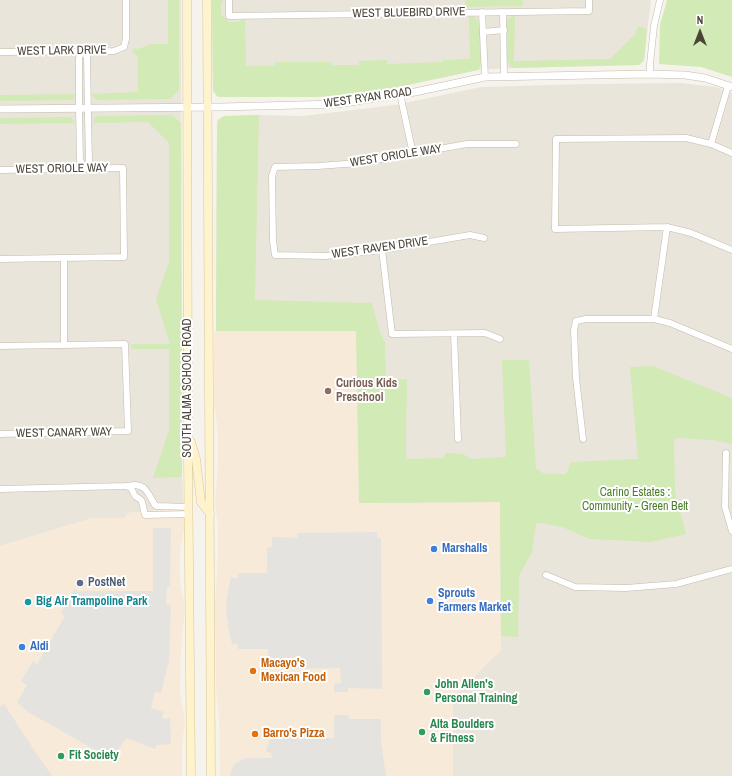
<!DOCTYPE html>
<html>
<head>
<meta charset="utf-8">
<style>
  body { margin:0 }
  #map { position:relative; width:732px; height:776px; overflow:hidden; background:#f6f3ec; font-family:"Archivo Narrow",sans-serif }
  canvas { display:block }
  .north { position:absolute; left:680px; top:12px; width:40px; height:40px; -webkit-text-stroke:3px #fff; paint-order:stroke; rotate:0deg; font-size:11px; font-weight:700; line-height:16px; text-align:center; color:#4b4439 }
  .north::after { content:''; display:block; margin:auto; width:14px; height:18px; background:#4b4439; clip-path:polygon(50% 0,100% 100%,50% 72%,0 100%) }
</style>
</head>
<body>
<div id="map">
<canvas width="732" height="776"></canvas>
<div class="north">N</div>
</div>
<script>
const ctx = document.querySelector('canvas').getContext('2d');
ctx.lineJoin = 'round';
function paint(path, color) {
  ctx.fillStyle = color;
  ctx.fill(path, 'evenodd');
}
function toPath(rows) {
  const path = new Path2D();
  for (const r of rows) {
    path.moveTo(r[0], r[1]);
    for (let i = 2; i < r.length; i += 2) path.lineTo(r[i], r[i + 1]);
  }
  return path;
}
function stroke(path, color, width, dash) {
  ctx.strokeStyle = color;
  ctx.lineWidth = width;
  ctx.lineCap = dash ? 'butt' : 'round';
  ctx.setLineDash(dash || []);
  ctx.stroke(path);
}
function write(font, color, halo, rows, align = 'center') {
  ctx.font = font + ' "Archivo Narrow",sans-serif';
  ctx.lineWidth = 4;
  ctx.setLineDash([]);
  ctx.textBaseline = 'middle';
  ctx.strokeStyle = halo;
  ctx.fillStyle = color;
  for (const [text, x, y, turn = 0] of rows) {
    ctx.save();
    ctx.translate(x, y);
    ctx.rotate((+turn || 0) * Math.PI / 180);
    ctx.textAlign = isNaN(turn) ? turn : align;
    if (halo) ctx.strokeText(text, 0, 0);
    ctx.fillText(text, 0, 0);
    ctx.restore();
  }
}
paint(toPath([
  [0,0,181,0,182,477,184,509,157,510,129,513,124,518,93,518,0,546],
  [212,0,651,0,644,60,639,65,512,68,478,70,365,94,314,97,218,97,213,91],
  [681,83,716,87,732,93,732,776,453,776,453,697,501,650,359,503,356,331,216,331,217,125,218,120,224,116,259,115,303,116,395,105,481,87,588,84]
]), '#eae5da');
paint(toPath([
  [214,331,357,331,359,503,500,502,501,650,453,697,453,776,220,776,219,717,216,688,215,606,218,556,218,524,215,504,218,464,218,431,214,403],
  [184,509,184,529,180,550,180,583,185,608,181,648,180,692,185,722,182,743,182,776,0,776,0,546,93,518,124,518,129,513,157,510]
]), '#f7ead8');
paint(toPath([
  [168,0,179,0,179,90,170,99,97,100,90,94,138,92,138,57,132,51,134,48,138,49,151,44,168,44],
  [212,0,223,0,221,5,221,14,229,22,237,22,245,19,246,66,275,66,275,62,331,62,332,65,359,65,359,61,387,60,387,64,443,62,443,60,470,59,469,16,475,17,480,25,481,65,478,70,365,94,314,97,218,97,213,91],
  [465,0,523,0,523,6,465,7],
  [667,0,732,0,732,77,701,67,659,64,660,25],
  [515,15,514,61,610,59,636,33,638,26,647,29,644,60,639,65,512,68,507,61,507,20],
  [76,94,73,100,0,101,0,95],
  [172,115,181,123,182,477,153,478,169,430,169,349,132,349,131,344,170,344,156,299,169,262,169,143,148,122,93,123,96,116],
  [259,115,255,300,372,303,380,332,385,343,386,379,407,379,406,443,406,459,443,458,446,453,463,454,471,459,506,457,502,360,529,360,536,468,544,474,566,474,571,462,638,459,630,367,653,366,732,398,732,444,713,440,680,438,674,439,675,492,686,534,650,542,590,539,562,527,541,523,536,523,532,552,519,576,518,637,501,636,500,502,359,503,356,331,216,331,217,125,218,120,224,116],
  [71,117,75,123,0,124,0,118]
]), '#d2eab5');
paint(toPath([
  [153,528,171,528,170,587,167,587,166,604,171,605,169,661,161,693,155,692,151,708,164,712,162,717,163,719,170,718,171,744,157,745,156,746,155,749,126,738,115,755,111,759,28,712,17,702,27,685,21,681,33,661,37,664,65,616,61,613,74,589,79,592,83,591,153,591],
  [377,532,377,537,381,539,382,689,348,688,348,692,334,692,334,684,341,683,340,668,282,669,282,664,274,664,274,660,268,660,268,649,238,649,237,643,232,644,229,631,226,610,227,597,231,577,238,579,238,573,267,573,267,548,272,547,272,537,297,538,298,533],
  [4,704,36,753,52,776,0,776,0,707],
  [334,715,349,715,349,719,381,719,381,742,386,776,230,776,232,769,235,764,241,760,247,758,272,758,271,753,266,751,270,738,334,738]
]), '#e5e3e0');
const minor = toPath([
  [229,0,229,16,589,11,589,0],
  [482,12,485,77],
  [503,12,504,76],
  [483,32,504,30],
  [83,50,79,58,79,108,80,160,85,169],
  [83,50,87,57,88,117,89,161,85,169],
  [0,52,114,51,124,47,126,39,126,0],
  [650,74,650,64,654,26,660,0],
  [400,94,413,154],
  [711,144,728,86],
  [732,153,711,144,686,138,556,139,555,229,667,227,691,233,732,250],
  [0,170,123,168,124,257,0,259],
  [484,238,470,235,382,250,326,256,275,255,273,241,272,176,275,167,318,166,359,163,467,144,516,144],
  [382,250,392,334,485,333,500,339],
  [654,319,667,227],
  [454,334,458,439],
  [64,345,64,258],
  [0,346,125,344,128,431,0,434],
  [583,439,576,378,574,330,576,321,586,319,654,319,670,323,732,349],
  [726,453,725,507,732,531],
  [126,486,131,488,135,496,141,500,142,502,145,515,189,514],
  [0,489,126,486,135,485,140,486,144,488,148,493,155,505,157,506,189,507],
  [546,575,575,587,626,588,676,584,732,569]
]);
const tertiary = toPath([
  [0,109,221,107,337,104,415,92,485,77,650,74,685,75,705,78,732,87]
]);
const secondary = toPath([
  [187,0,188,457,191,776],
  [207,0,211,776],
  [191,442,196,459,201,502,210,514]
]);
stroke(minor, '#c2bbae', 7);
stroke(tertiary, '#c2bbae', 8);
stroke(secondary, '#d6c79b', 9);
stroke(minor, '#fff', 6);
stroke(tertiary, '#fff', 7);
stroke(secondary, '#fff3cd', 8);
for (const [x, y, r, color] of [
  [328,391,4,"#8d6e63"],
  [434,549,4,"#3f7fe0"],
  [80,583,4,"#5c6f8a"],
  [430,601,4,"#3f7fe0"],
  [28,602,4,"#0f9aa8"],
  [22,647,4,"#3f7fe0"],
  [253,671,4,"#e8710a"],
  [427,692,4,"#2e9e5b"],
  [422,732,4,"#2e9e5b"],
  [255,734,4,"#e8710a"],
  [61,756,4,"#2e9e5b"]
]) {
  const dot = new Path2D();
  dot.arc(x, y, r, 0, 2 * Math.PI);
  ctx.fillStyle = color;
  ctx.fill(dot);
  stroke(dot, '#fff', 1.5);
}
write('12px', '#4b4439', '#fff', [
  ["WEST BLUEBIRD DRIVE",409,13,-1],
  ["WEST LARK DRIVE",62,51,-1],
  ["WEST RYAN ROAD",368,98,-8],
  ["WEST ORIOLE WAY",396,156,-9],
  ["WEST ORIOLE WAY",62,169,-1],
  ["WEST RAVEN DRIVE",380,248,-8],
  ["SOUTH ALMA SCHOOL ROAD",188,388,-90],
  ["WEST CANARY WAY",64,433,-1]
]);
write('bold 12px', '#785e54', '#fff', [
  ["Curious Kids",336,384],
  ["Preschool",336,398]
], 'left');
write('12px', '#4a7f2a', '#fff', [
  ["Carino Estates :",635,493],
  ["Community - Green Belt",635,507]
]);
write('bold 12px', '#366cbe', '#fff', [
  ["Marshalls",442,549],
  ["Sprouts",438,594],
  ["Farmers Market",438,608],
  ["Aldi",30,647]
], 'left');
write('bold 12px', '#4e5e75', '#fff', [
  ["PostNet",88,583]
], 'left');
write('bold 12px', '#0d838f', '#fff', [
  ["Big Air Trampoline Park",36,602]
], 'left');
write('bold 12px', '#c56008', '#fff', [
  ["Macayo's",261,664],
  ["Mexican Food",261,678],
  ["Barro's Pizza",263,734]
], 'left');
write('bold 12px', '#27864d', '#fff', [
  ["John Allen's",435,685],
  ["Personal Training",435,699],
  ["Alta Boulders",430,725],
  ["& Fitness",430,739],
  ["Fit Society",69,756]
], 'left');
</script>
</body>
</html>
